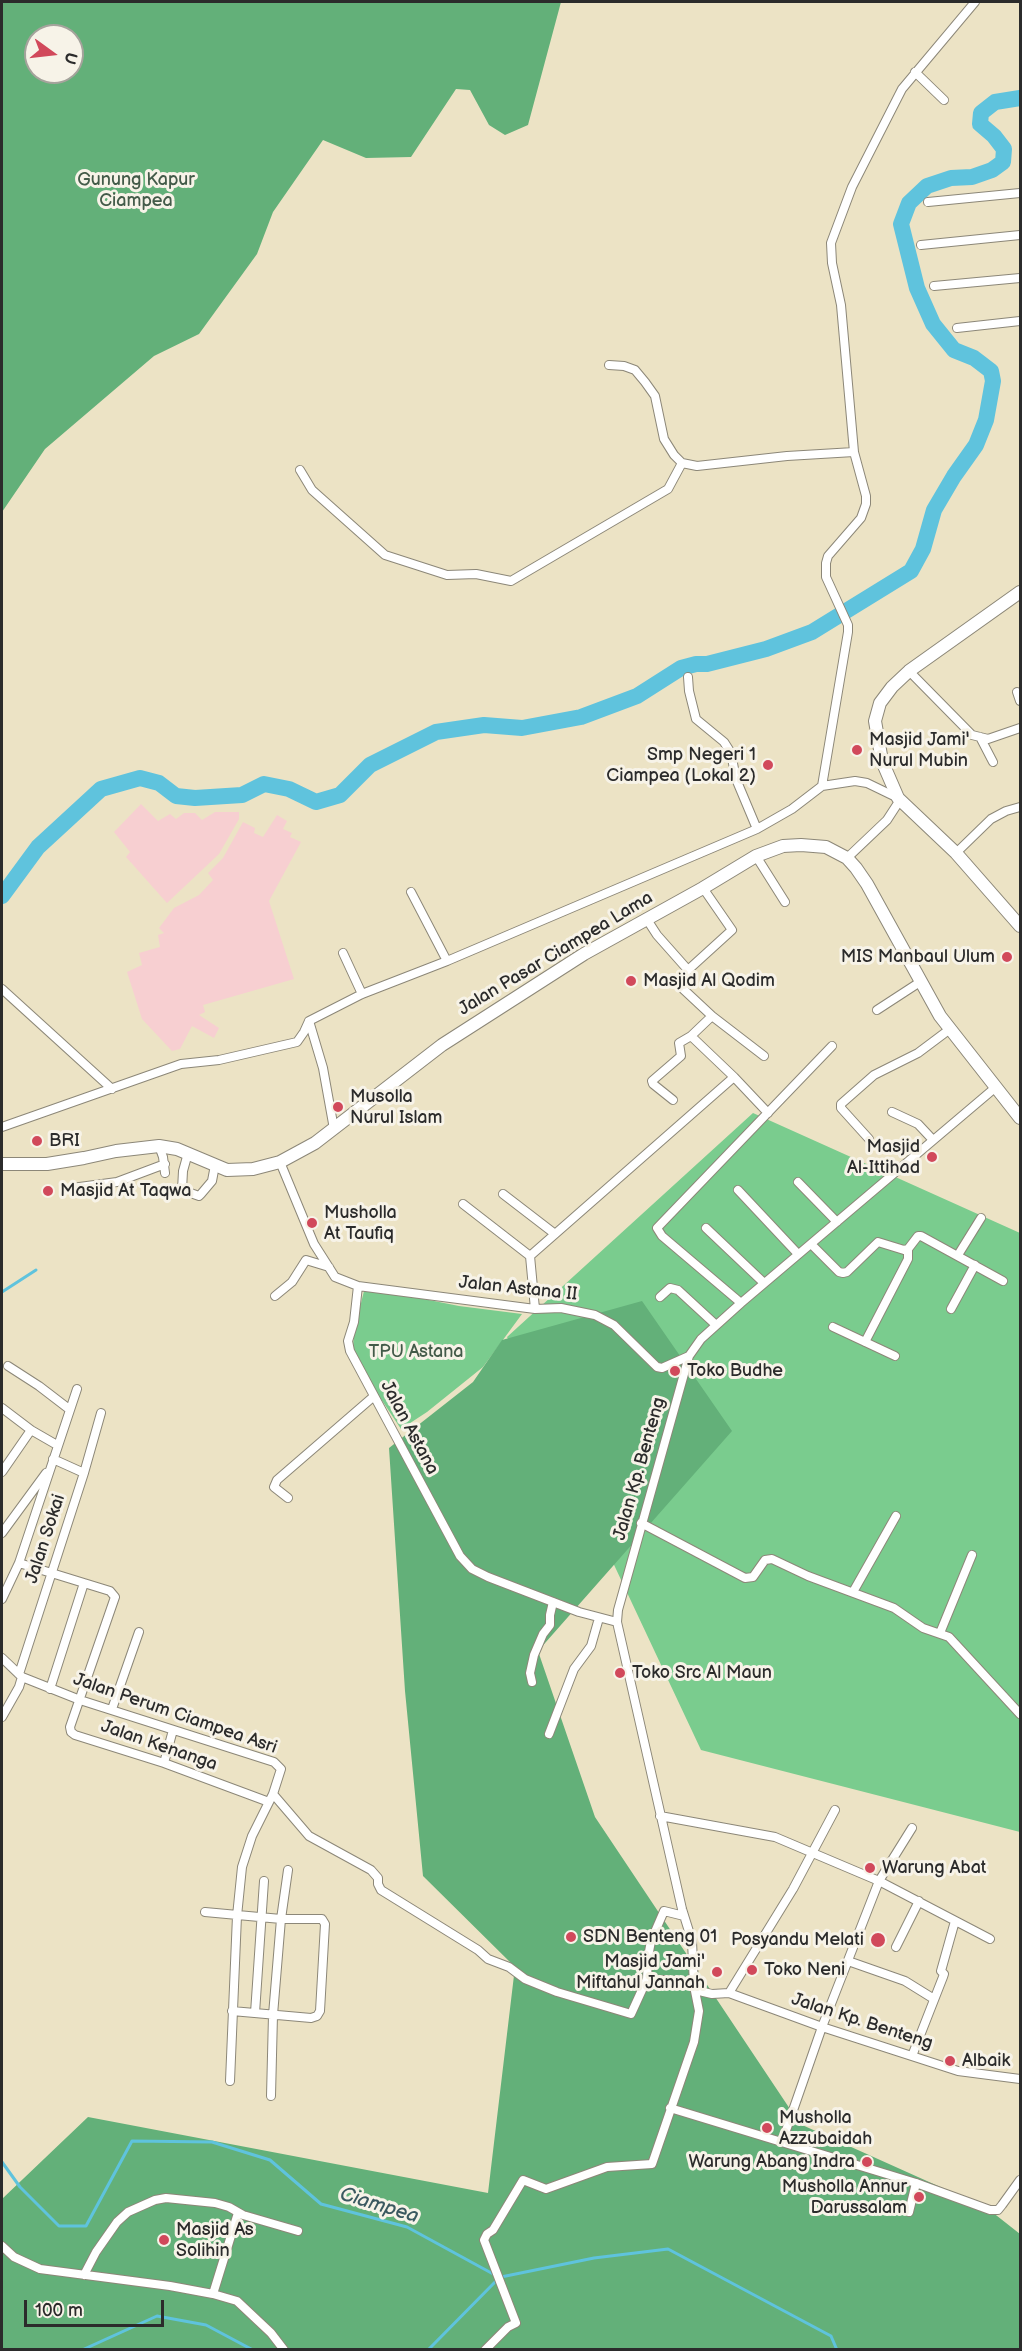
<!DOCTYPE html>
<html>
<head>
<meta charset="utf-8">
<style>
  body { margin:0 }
  #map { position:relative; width:1022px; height:2351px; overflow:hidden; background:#ece3c5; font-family:"Balsamiq Sans",sans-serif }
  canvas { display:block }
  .frame { position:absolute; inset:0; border:3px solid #2b2b2b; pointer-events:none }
  .north { position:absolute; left:24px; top:24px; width:60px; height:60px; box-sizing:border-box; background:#f7f3e8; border:2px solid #a5a39c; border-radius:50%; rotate:105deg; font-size:16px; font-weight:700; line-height:24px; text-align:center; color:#2b2b2b }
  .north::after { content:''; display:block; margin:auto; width:21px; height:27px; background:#d1495b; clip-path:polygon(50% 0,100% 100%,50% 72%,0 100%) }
  .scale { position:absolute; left:24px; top:2300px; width:140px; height:27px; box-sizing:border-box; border:3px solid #2b2b2b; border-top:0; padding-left:8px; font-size:18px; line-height:21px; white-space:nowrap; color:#2b2b2b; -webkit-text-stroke:4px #f7f3e8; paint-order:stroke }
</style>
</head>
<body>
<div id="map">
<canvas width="1022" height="2351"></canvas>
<div class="frame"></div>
<div class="north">U</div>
<div class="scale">100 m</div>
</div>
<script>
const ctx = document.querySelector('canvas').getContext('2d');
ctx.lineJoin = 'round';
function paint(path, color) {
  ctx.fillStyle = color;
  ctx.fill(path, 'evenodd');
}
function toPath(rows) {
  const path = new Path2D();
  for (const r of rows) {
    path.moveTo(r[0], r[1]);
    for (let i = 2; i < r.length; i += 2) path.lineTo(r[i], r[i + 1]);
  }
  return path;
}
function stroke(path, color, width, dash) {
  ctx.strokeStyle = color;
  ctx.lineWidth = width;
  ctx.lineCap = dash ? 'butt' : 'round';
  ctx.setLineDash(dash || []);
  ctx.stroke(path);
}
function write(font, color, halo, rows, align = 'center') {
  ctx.font = font + ' "Balsamiq Sans",sans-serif';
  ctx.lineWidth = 6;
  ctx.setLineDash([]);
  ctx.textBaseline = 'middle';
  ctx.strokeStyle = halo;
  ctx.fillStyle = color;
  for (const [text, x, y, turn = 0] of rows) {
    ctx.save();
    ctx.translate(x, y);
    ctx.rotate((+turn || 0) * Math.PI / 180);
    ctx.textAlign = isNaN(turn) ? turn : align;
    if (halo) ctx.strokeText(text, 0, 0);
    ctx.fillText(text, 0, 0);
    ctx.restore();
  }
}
paint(toPath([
  [141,804,158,821,170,814,176,819,184,813,195,813,202,820,215,812,239,812,239,819,219,854,167,903,126,857,130,852,114,832],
  [277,815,287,821,283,829,292,833,290,837,301,842,269,901,294,979,203,1005,205,1012,199,1015,219,1028,214,1038,192,1026,180,1049,172,1051,142,1019,127,972,142,965,139,953,160,947,158,935,164,933,159,928,174,908,199,895,213,880,208,873,223,858,243,822,255,828,254,833,263,837]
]), '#f7cfd1');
paint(toPath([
  [753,1113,1020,1233,1020,1832,701,1750,507,1337],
  [364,1291,399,1294,459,1306,522,1314,483,1367,427,1412,401,1429,365,1375,353,1348,354,1331]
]), '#7acc8e');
paint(toPath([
  [2,2,561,2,528,125,505,135,489,125,470,90,456,89,411,157,366,158,323,140,273,212,257,254,199,334,154,356,45,449,2,512],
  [36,36,72,36,72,72,36,72],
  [642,1301,732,1431,538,1651,595,1817,800,2124,987,2208,1020,2234,1020,2349,2,2350,2,2199,88,2117,488,2193,515,1967,423,1876,405,1691,389,1448,473,1382,502,1340]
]), '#63b079');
stroke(toPath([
  [2,1292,36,1270],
  [2,2162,20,2187,59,2226,86,2226,132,2141,212,2142,270,2160,321,2204,407,2227,495,2275],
  [501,2277,594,2258,668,2249,831,2336,837,2350],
  [82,2350,157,2316,206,2325,253,2350],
  [428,2350,498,2279]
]), '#5fc3dd', 3);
stroke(toPath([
  [2,896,38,847,101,789,140,778,159,783,176,796,195,798,242,795,264,784,289,789,316,802,340,795,370,765,436,732,484,725,522,728,581,717,637,696,681,668,696,664,707,664,766,649,812,632,911,571,923,549,934,510,954,476,976,445,986,420,993,381,991,371,974,358,954,350,933,324,917,288,901,224,909,203,927,186,951,178,972,177,992,170,1003,162,1004,149,994,136,980,124,981,113,995,102,1020,98]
]), '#5fc3dd', 16);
const street = toPath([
  [915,72,944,100],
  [928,202,1020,193],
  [921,245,1020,235],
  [934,286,1020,278],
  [957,328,1020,321],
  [609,365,624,366,635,370,645,382,655,396,664,439,674,455,682,463,697,466,787,456,854,452],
  [300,470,312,490,385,555,447,575,476,574,511,581,668,489,682,463],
  [909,671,972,735,988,739,1020,728],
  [688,677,689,691,696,719,724,742,731,753,736,779,757,829],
  [1017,692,1020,701],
  [980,737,993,762],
  [822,786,848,632,848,625,826,577,826,563,828,556,861,518,866,504,866,496,854,452,841,305,832,263,831,243,852,187,902,89,975,2],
  [956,853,991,819,1006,811,1020,807],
  [756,856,785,902],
  [847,858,887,820,900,800],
  [703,888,732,930,688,970,681,982,682,988,712,1016,764,1056],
  [411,892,447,961],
  [646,918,657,935,688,970],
  [343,953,362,994],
  [2,989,112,1089],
  [877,1010,920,982],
  [309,1021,323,1068,334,1129],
  [691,1036,734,1077,768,1113],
  [673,1100,653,1084,652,1081,681,1056,679,1043,691,1036,712,1016],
  [892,1112,918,1124,933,1140],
  [2,1127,181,1064,219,1060,297,1042,304,1032,309,1021,362,994,447,961,757,829,792,809,822,786,855,781,867,783,898,798],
  [869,1139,841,1108,841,1104,874,1075,918,1053,950,1029],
  [159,1146,163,1157,165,1173],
  [188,1153,183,1171,182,1190,199,1196,201,1194,212,1181,215,1165],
  [280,1162,314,1244,335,1277,358,1286,535,1309,561,1308,595,1315,614,1325,657,1367,662,1368,689,1356],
  [798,1182,837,1222],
  [72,1188,117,1182,165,1164],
  [738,1190,798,1254],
  [503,1194,555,1234],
  [463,1204,530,1256,535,1309],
  [706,1228,764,1283],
  [811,1244,839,1272,843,1273,847,1272,878,1242,904,1250,908,1249,918,1236,921,1236,1003,1281],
  [958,1255,981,1218],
  [530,1256,734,1077],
  [358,1286,354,1322,348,1341,350,1351,460,1556,472,1569,488,1577,579,1612,617,1622],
  [275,1296,292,1282,306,1260,329,1267],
  [660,1297,670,1288,678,1290,716,1325],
  [741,1303,662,1236,657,1228,832,1046],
  [951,1309,975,1265],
  [833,1327,895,1356],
  [865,1342,908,1259,908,1249],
  [8,1366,39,1386,69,1409],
  [2,1408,31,1430,57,1445],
  [53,1459,84,1473],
  [2,1472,31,1430],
  [288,1498,274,1487,277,1480,373,1397],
  [641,1523,745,1578,753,1577,765,1560,772,1559,808,1576,894,1608,923,1628,949,1637,1020,1714],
  [2,1533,46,1473],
  [19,1563,110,1591,115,1597,70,1727,71,1732,75,1735,164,1763,269,1802],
  [853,1592,896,1516],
  [2,1599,19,1563,77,1389],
  [940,1633,972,1555],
  [2,1658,22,1677,80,1700,274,1762,281,1769,273,1794,252,1836,242,1867,237,1916,230,2081],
  [19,1674,84,1473,101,1413],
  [532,1682,530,1673,534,1655,543,1634,550,1625,550,1615,553,1602],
  [50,1689,84,1583],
  [112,1709,139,1632],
  [2,1717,19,1687,22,1677],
  [549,1734,574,1669,591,1646,599,1618],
  [164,1763,173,1730],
  [273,1794,309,1836,371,1870,378,1878,378,1884,381,1890,478,1950,488,1959,509,1967,525,1979,557,1992,631,2014,647,1979,648,1957,651,1941,664,1911,684,1916],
  [660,1816,775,1837,879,1881,990,1939],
  [205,1912,281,1919,322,1919,325,1924,320,2011,317,2016,311,2018,232,2011],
  [896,1947,919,1901],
  [848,1961,905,1981,934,1999],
  [647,1979,694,1982],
  [695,1990,712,1994,729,1993,822,2027,958,2071,1020,2079],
  [729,1993,793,1889,835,1810],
  [255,2013,264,1881],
  [912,2056,943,1977,944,1974,941,1971,955,1921],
  [271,2096,273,2015,281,1919,288,1870],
  [670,2108,916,2183,990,2210,998,2210,1002,2205,1020,2180],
  [782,2142,822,2027,879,1881,912,1828],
  [909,2212,916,2183],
  [2,2246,14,2257,40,2269,170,2286,213,2294,237,2301,271,2333,284,2350],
  [84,2275,96,2252,117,2222,128,2212,155,2200,166,2198,215,2203,229,2207,243,2215,298,2231],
  [213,2294,238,2213],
  [485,2350,508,2327,516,2323,484,2240,487,2234,493,2230,523,2180,546,2189,607,2167,652,2164,694,2042,699,2011,694,1986,692,1941,682,1909,617,1622,618,1610,689,1356,701,1339,741,1303,996,1087]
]);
const secondary = toPath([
  [1020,592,909,671,892,687,880,703,875,721,882,761,898,798,956,853,1020,926],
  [2,1164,47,1164,84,1158,116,1151,159,1146,177,1149,227,1170,253,1169,280,1162,315,1143,442,1045,584,954,703,888,756,856,783,846,801,845,826,847,847,858,856,868,867,884,940,1016,1020,1118]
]);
stroke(street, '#8c8778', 10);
stroke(secondary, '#8c8778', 14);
stroke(street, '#fff', 8);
stroke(secondary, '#fff', 12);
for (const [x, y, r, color] of [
  [857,750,6,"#d1495b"],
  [768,765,6,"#d1495b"],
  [1007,957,6,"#d1495b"],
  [631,981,6,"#d1495b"],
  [338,1107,6,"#d1495b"],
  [37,1141,6,"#d1495b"],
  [932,1157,6,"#d1495b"],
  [48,1191,6,"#d1495b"],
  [312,1223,6,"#d1495b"],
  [675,1371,6,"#d1495b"],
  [620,1673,6,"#d1495b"],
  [870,1868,6,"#d1495b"],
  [571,1937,6,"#d1495b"],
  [878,1940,8,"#d1495b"],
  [752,1970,6,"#d1495b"],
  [717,1972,6,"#d1495b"],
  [950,2061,6,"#d1495b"],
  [767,2128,6,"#d1495b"],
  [867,2162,6,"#d1495b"],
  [919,2197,6,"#d1495b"],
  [164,2240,6,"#d1495b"]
]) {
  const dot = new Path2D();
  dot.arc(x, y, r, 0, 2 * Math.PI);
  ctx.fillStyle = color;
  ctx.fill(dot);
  stroke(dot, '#f7f3e8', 2);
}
write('18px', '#435b49', '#f7f3e8', [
  ["Gunung Kapur",136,180],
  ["Ciampea",136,201],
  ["TPU Astana",416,1352]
]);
write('18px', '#2b2b2b', '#f7f3e8', [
  ["Masjid Jami'",869,740],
  ["Nurul Mubin",869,761],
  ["Smp Negeri 1",756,755,"right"],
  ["Ciampea (Lokal 2)",756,776,"right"],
  ["MIS Manbaul Ulum",995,957,"right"],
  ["Masjid Al Qodim",643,981],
  ["Musolla",350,1097],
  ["Nurul Islam",350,1118],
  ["BRI",49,1141],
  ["Masjid",920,1147,"right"],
  ["Al-Ittihad",920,1168,"right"],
  ["Masjid At Taqwa",60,1191],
  ["Musholla",324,1213],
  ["At Taufiq",324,1234],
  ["Toko Budhe",687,1371],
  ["Toko Src Al Maun",632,1673],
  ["Warung Abat",882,1868],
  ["SDN Benteng 01",583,1937],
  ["Posyandu Melati",864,1940,"right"],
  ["Masjid Jami'",705,1962,"right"],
  ["Miftahul Jannah",705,1983,"right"],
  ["Toko Neni",764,1970],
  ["Albaik",962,2061],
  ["Musholla",779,2118],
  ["Azzubaidah",779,2139],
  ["Warung Abang Indra",855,2162,"right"],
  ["Musholla Annur",907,2187,"right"],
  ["Darussalam",907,2208,"right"],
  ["Masjid As",176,2230],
  ["Solihin",176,2251]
], 'left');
write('18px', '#2b2b2b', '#f7f3e8', [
  ["Jalan Pasar Ciampea Lama",556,954,-31],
  ["Jalan Astana II",518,1289,6],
  ["Jalan Astana",409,1428,62],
  ["Jalan Kp. Benteng",640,1469,-74],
  ["Jalan Sokai",46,1539,-72],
  ["Jalan Perum Ciampea Asri",175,1714,19],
  ["Jalan Kenanga",159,1746,19],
  ["Jalan Kp. Benteng",862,2022,18]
]);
write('italic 20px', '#3b5960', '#f7f3e8', [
  ["Ciampea",379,2206,17]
]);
</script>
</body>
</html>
